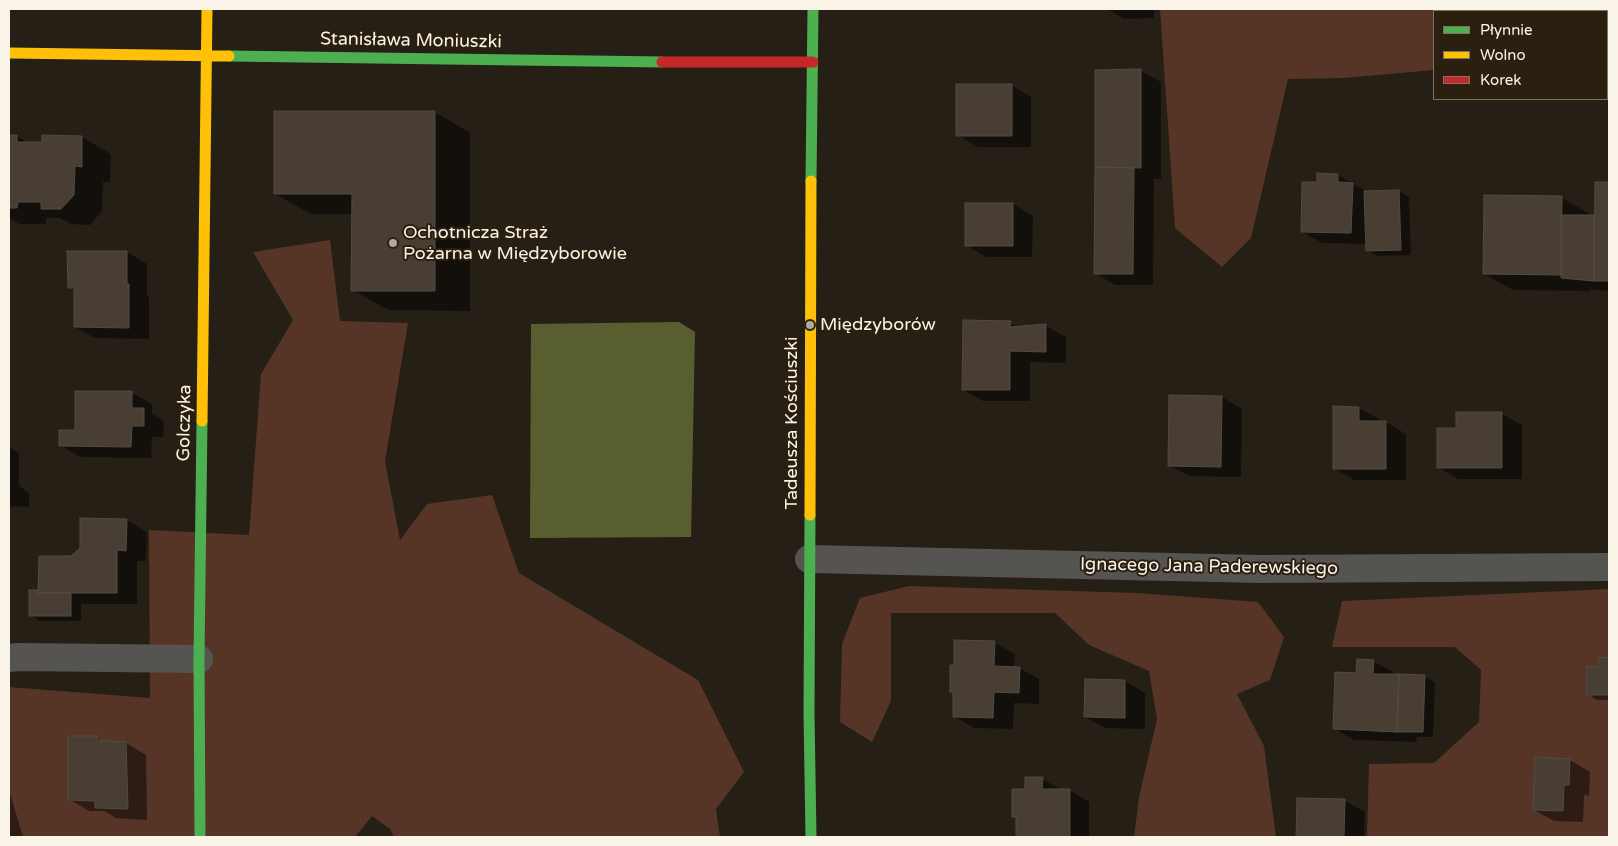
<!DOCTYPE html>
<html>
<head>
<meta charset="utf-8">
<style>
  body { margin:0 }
  #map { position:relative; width:1618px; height:846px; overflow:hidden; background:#251f16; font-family:"Varela Round",sans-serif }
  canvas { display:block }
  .frame { position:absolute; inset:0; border:10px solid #faf3e8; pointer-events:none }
  .legend { position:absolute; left:1433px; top:10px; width:175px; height:90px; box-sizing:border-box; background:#2b2010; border:1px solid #7e7466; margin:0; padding:6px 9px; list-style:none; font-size:15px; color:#faf3e8 }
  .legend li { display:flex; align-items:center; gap:10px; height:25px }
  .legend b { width:25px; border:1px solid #7e7466 }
</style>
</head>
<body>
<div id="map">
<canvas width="1618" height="846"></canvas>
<div class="frame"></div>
<ul class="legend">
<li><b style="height:6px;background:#4caf50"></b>Płynnie</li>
<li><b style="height:6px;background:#ffc107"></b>Wolno</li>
<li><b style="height:6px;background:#c62828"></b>Korek</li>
</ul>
</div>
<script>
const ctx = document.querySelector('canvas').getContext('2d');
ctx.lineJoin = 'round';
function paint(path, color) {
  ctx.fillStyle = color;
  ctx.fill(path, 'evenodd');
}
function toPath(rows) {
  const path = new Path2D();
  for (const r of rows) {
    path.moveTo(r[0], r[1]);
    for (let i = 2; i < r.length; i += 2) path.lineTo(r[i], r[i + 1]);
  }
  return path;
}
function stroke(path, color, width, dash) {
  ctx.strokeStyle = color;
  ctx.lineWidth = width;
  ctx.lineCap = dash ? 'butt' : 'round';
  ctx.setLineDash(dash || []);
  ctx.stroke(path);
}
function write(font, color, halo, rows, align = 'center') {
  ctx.font = font + ' "Varela Round",sans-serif';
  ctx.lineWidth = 4;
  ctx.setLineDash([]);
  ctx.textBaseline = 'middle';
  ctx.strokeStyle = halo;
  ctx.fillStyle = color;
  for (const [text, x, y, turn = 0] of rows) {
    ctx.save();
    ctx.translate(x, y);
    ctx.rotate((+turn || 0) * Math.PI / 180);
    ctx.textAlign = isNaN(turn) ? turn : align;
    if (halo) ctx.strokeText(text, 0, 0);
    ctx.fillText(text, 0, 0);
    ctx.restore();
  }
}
paint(toPath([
  [1160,9,1489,9,1489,11,1434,11,1434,70,1344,78,1288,79,1251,238,1222,267,1175,228],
  [330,240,340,321,408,323,385,461,400,540,427,504,492,495,519,573,698,680,744,772,716,809,720,837,394,837,390,829,372,816,355,837,9,837,9,687,150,698,149,530,249,535,261,374,293,320,253,252],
  [909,586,1138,593,1258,602,1284,637,1270,680,1237,694,1264,746,1276,837,1134,837,1139,797,1157,719,1149,671,1089,645,1055,613,891,613,891,701,872,742,840,722,842,644,860,598],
  [1609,589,1609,837,1367,837,1369,764,1434,763,1479,722,1481,670,1455,647,1332,647,1342,601]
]), '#563527');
paint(toPath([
  [679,322,695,332,691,537,530,538,531,324]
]), '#595e31');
paint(toPath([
  [1107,9,1154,9,1154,18,1124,19],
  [1097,71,1141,71,1161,82,1161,179,1154,179,1153,285,1115,285,1095,273],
  [1011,85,1031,97,1031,147,978,147,957,135],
  [435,112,470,133,470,311,388,310,353,290,353,214,311,214,275,194],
  [9,136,17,136,28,143,43,143,43,137,82,137,111,154,110,182,103,182,102,211,90,225,71,224,60,218,46,218,46,224,19,224,9,218],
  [1338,175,1367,192,1399,191,1409,197,1411,255,1377,256,1367,250,1367,244,1322,243,1302,232,1318,183],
  [1596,183,1609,183,1609,291,1590,289,1590,291,1513,290,1484,274,1562,198,1590,214,1590,216,1595,216],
  [1013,204,1033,216,1032,257,986,257,966,245],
  [127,252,147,264,147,296,149,297,149,339,95,338,75,327,75,291,69,287],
  [1010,323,1019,328,1046,326,1066,337,1066,363,1030,362,1030,401,983,401,963,390],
  [132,393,152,404,152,414,164,421,163,437,152,437,151,458,80,457,60,445,76,431],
  [1222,397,1242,409,1241,477,1189,476,1169,465],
  [1359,408,1379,419,1379,422,1386,422,1406,434,1406,480,1354,480,1334,468],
  [1502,414,1522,425,1522,479,1458,479,1438,467,1457,429],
  [9,447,19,453,19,486,29,493,29,507,9,506],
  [81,519,127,520,147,532,146,561,137,561,137,604,81,604,81,621,40,621,30,615,38,591,40,592,81,549],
  [994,642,1015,654,1014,668,1019,668,1039,679,1039,704,1014,703,1013,729,974,728,954,716],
  [1599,659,1609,659,1609,700,1597,700,1587,694,1599,668],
  [1373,661,1393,672,1393,676,1425,677,1435,682,1433,737,1417,737,1416,742,1354,740,1334,728,1357,674],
  [1125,681,1145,693,1145,729,1105,728,1085,717],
  [97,738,104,742,126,743,146,755,147,820,116,818,104,811,89,811,69,799],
  [1570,760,1590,772,1589,796,1584,795,1583,822,1554,821,1534,810],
  [1042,779,1062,790,1069,790,1089,802,1089,837,1017,837,1017,818,1013,816,1026,790],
  [9,790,23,837,9,837],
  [1298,800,1345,801,1365,812,1364,837,1297,837]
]), '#0007');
const building = toPath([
  [1141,69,1141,168,1095,167,1095,70,1141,69],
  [956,84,1012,84,1012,136,956,136,956,84],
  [274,111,435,111,435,291,351,291,352,194,274,194,274,111],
  [9,135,17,135,17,142,42,142,42,135,82,136,82,167,75,166,74,195,61,209,41,209,41,202,18,202,17,208,9,208,9,135],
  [1095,167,1134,168,1133,274,1094,274,1095,167],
  [1317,173,1338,174,1338,182,1353,183,1351,233,1301,232,1302,182,1317,182,1317,173],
  [1595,182,1609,182,1609,281,1594,281,1595,182],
  [1399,190,1401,250,1366,251,1364,191,1399,190],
  [1484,195,1562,196,1561,275,1483,274,1484,195],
  [965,203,1013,203,1013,246,965,246,965,203],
  [1561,215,1594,215,1594,281,1561,278,1561,215],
  [67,251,127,251,127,284,129,284,129,328,74,327,74,288,68,288,67,251],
  [963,320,1011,321,1010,327,1046,324,1046,352,1010,351,1010,390,962,390,963,320],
  [75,391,132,391,132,408,144,408,144,426,132,426,131,447,59,446,59,430,75,430,75,391],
  [1169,395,1222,396,1221,467,1168,466,1169,395],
  [1333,406,1359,407,1359,421,1386,421,1386,469,1333,469,1333,406],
  [1456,412,1502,412,1502,468,1437,468,1437,428,1456,428,1456,412],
  [80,518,127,519,126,551,117,550,117,593,38,593,39,556,71,556,80,548,80,518],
  [29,590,38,590,38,593,71,593,71,616,29,616,29,590],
  [954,640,995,641,994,666,1020,667,1019,693,994,692,993,718,953,717,953,692,950,692,950,665,954,665,954,640],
  [1609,657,1609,695,1586,695,1587,666,1598,667,1598,658,1609,657],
  [1357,659,1374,660,1373,674,1399,674,1397,732,1333,729,1335,672,1356,673,1357,659],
  [1399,674,1425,675,1423,732,1397,732,1399,674],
  [1085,679,1125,680,1125,718,1084,717,1085,679],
  [68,736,97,736,97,740,126,742,128,809,95,808,95,801,68,800,68,736],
  [1535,757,1570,759,1569,785,1564,785,1563,811,1533,810,1535,757],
  [1025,777,1043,777,1042,789,1070,789,1070,837,1016,837,1016,817,1012,817,1012,789,1025,789,1025,777],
  [1297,798,1345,799,1344,837,1296,837,1297,798]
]);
paint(building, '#483e34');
stroke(building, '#524b44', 1);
stroke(toPath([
  [809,559,1261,569,1609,567],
  [9,658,18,657,199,659]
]), '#565450', 28);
stroke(toPath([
  [229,56,662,62],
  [811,181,813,9],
  [810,515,809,713,811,837],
  [200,837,199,659,202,421]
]), '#4caf50', 11);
stroke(toPath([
  [9,53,229,56],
  [202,421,207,9],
  [810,515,811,181]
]), '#ffc107', 11);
stroke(toPath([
  [662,62,813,62]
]), '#c62828', 11);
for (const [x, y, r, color] of [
  [393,243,5,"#afa99e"],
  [810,325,5,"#afa99e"]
]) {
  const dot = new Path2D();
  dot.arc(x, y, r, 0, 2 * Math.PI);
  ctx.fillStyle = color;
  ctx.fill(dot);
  stroke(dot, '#2b2010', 2);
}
write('18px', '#faf3e8', '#2b2010', [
  ["Stanisława Moniuszki",411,41,1],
  ["Golczyka",185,423,-89],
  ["Tadeusza Kościuszki",792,423,-90],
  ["Ignacego Jana Paderewskiego",1209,567,1]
]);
write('18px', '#faf3e8', '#2b2010', [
  ["Ochotnicza Straż",403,233],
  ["Pożarna w Międzyborowie",403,254],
  ["Międzyborów",820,325]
], 'left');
</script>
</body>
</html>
